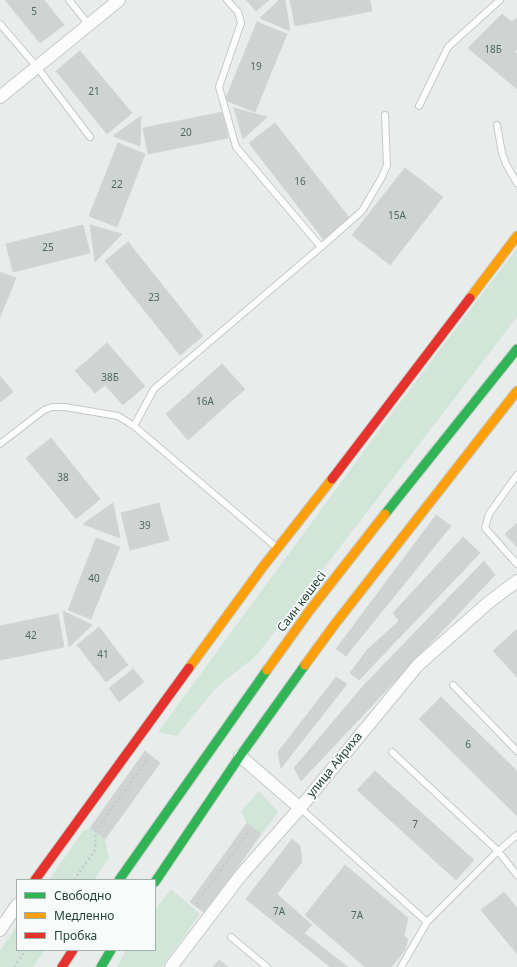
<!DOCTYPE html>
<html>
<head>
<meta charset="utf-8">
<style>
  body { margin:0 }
  #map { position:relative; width:517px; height:967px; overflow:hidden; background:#e8edeb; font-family:"Noto Sans",sans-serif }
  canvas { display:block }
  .legend { position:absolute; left:16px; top:879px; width:140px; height:72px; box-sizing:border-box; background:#f7fbf9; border:1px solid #a3b1ad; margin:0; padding:5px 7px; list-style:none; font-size:12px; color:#24423a }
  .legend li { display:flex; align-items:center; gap:8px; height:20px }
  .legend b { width:20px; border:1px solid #a3b1ad }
</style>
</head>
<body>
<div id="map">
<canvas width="517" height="967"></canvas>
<ul class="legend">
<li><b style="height:5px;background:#30b455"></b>Свободно</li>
<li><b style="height:5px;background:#ff9f0a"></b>Медленно</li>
<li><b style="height:5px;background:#e5322d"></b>Пробка</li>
</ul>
</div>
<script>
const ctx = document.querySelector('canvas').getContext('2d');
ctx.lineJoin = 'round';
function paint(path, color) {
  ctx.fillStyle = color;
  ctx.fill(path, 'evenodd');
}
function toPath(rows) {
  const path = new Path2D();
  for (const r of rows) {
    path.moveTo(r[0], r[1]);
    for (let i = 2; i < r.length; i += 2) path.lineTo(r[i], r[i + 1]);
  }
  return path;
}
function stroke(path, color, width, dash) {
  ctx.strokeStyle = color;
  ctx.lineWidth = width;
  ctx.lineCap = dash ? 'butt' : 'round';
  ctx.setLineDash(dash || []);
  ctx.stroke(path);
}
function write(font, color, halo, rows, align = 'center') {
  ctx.font = font + ' "Noto Sans",sans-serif';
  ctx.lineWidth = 3.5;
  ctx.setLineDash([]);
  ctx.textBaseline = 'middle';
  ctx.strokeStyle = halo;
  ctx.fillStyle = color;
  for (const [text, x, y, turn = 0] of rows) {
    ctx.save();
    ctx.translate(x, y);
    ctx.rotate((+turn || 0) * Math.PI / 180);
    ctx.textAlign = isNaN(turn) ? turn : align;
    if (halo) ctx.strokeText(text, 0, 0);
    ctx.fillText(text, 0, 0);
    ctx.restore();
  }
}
paint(toPath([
  [517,248,517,317,257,655,216,688,177,736,158,732,394,410],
  [259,791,278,812,261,835,247,823,241,811],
  [90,828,105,839,109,858,94,880,49,880,83,831],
  [171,889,200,914,162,967,117,967,126,950,155,950,155,910],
  [17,926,17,950,45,950,33,967,0,967,0,950]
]), '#d1e6d8');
const building = toPath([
  [5,0,44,0,64,25,40,43,5,0],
  [246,0,269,0,256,11,246,0],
  [279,0,285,0,290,31,260,18,279,0],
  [290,0,370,0,372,11,295,26,290,0],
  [502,14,512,22,517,18,517,49,514,51,517,54,517,89,468,48,502,14],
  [257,22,287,34,255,112,225,100,257,22],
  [80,51,132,113,107,134,56,71,80,51],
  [234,108,267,117,243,139,234,108],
  [223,112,228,138,148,154,143,128,223,112],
  [141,116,140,146,113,136,141,116],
  [275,123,351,220,324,240,249,143,275,123],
  [118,143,145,154,117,227,89,216,118,143],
  [405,168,443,197,390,265,352,235,405,168],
  [83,225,90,253,13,272,6,244,83,225],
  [90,225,122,234,95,262,90,225],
  [128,242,203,336,180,355,105,261,128,242],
  [0,272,16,278,0,317,0,272],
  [107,343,145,386,123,405,105,385,95,393,75,371,107,343],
  [222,364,245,389,188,440,166,414,222,364],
  [0,376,13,392,0,402,0,376],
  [51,438,100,499,76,519,26,458,51,438],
  [113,503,120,538,83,524,113,503],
  [159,503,169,540,130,550,121,513,159,503],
  [436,515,451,526,346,656,336,649,436,515],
  [517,523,517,547,505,534,517,523],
  [463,537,480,553,359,680,350,673,367,650,399,621,393,613,463,537],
  [96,538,120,547,91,619,68,610,96,538],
  [484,561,495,575,301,781,294,768,364,685,484,561],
  [63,611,92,625,69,647,63,611],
  [58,614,64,647,0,660,0,626,58,614],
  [99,627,128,665,106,682,77,645,99,627],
  [516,630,517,631,517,677,493,651,516,630],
  [133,669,144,682,119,702,109,688,133,669],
  [336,677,347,684,281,768,278,752,336,677],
  [441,697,517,771,517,816,419,719,441,697],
  [145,751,160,763,105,839,90,828,145,751],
  [375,771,474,860,456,880,357,790,375,771],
  [247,823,261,834,205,913,190,902,247,823],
  [292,839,300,846,302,862,277,894,312,925,304,933,348,967,330,967,246,899,292,839],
  [345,865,408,918,404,936,408,939,405,950,391,967,365,967,305,915,345,865],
  [504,892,517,908,517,954,481,910,504,892],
  [219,960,228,967,213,967,219,960]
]);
paint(building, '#cfd4d2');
stroke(building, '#d1d6d4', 1);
const lane = toPath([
  [69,0,89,25],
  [0,24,37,67,90,137],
  [419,106,448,47,500,0],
  [497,125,502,153,506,164,517,183],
  [321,247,362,211,382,177,387,165,385,115],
  [134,426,154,389,321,247,236,147,219,87,241,23,238,12,227,0],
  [0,444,44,410,52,407,65,407,118,416,134,426,276,547],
  [517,475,489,514,485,528,517,564],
  [453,685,517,751],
  [392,752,498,851,517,875],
  [300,808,427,922],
  [231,937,267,967],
  [401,967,427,922,498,851,517,835]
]);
const street = toPath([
  [0,97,119,0],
  [240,756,300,808],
  [0,930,17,905],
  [171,967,241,875,300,808,418,665,489,602,517,581]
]);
const fast = toPath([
  [385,514,517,349],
  [119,880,267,670],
  [155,882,240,756,305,665],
  [101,967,111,950]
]);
const slow = toPath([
  [470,298,517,236],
  [305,665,335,624,517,391],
  [189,668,262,568,332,479],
  [267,670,310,610,385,514]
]);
const jam = toPath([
  [332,479,470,298],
  [35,880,189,668],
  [62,967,73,950]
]);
stroke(lane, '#c5cac8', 8);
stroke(street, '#c5cac8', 14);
stroke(fast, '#c3cbc8', 11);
stroke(slow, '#c3cbc8', 11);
stroke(jam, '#c3cbc8', 11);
stroke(toPath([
  [74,880,95,850,96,830,148,759],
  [199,907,196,904,249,832],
  [14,967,26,950]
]), '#c3ccca', 2.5, [2, 3]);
stroke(lane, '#fcfcfc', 6);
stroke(street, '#fcfcfc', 12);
stroke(fast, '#30b455', 9);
stroke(slow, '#ff9f0a', 9);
stroke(jam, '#e5322d', 9);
write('10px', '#506761', null, [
  ["5",34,12],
  ["18Б",493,50],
  ["19",256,67],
  ["21",94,92],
  ["20",186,133],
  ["16",300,182],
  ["22",117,185],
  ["15А",397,216],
  ["25",48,248],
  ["23",154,298],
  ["38Б",110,378],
  ["16А",205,402],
  ["38",63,478],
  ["39",145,526],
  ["40",94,579],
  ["42",31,636],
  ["41",103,655],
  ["6",468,745],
  ["7",415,825],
  ["7А",279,912],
  ["7А",357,916]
]);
write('12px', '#24423a', '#f7fbf9', [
  ["Саин көшесі",302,602,-53],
  ["улица Айриха",335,765,-51]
]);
</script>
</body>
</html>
